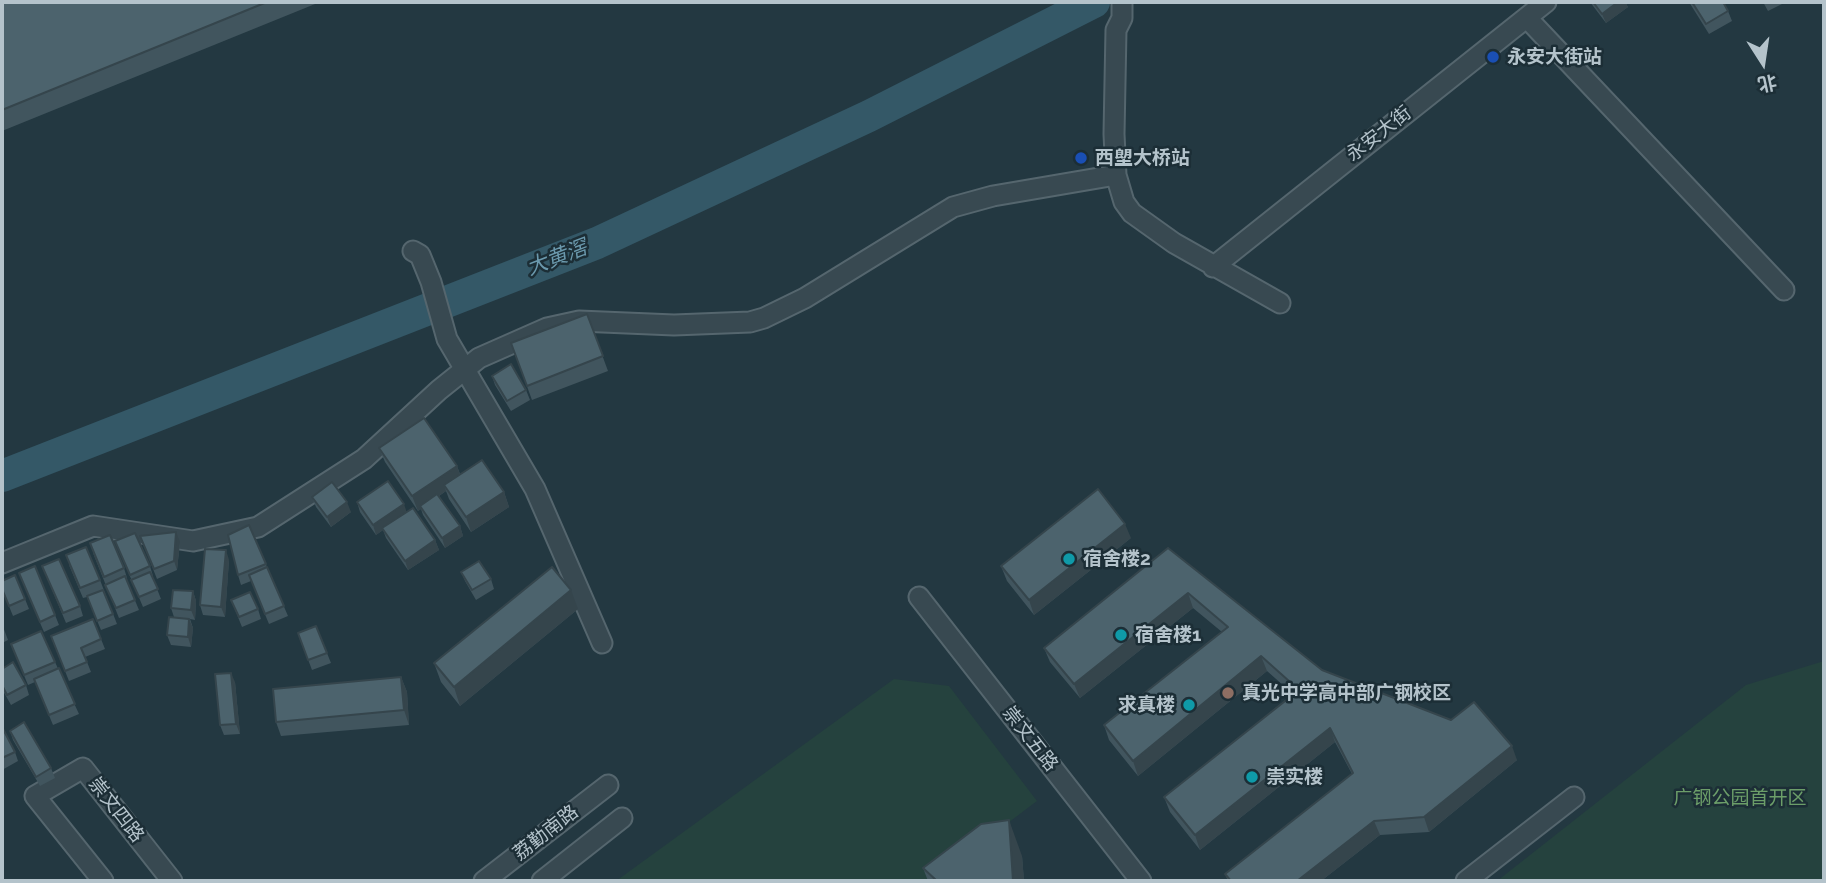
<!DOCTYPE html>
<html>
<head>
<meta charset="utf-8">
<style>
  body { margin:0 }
  #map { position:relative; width:1826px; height:883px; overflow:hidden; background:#233841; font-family:Raleway,"Noto Sans SC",sans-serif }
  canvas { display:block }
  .frame { position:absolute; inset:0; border:4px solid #b4c3cb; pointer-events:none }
  .north { position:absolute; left:1728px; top:28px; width:70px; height:70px; -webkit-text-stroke:5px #1c2e36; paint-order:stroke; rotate:168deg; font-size:19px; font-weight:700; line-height:28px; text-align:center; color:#b4c3cb }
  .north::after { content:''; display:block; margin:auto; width:24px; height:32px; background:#b4c3cb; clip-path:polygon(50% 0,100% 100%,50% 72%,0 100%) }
</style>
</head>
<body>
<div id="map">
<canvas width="1826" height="883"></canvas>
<div class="frame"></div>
<div class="north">北</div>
</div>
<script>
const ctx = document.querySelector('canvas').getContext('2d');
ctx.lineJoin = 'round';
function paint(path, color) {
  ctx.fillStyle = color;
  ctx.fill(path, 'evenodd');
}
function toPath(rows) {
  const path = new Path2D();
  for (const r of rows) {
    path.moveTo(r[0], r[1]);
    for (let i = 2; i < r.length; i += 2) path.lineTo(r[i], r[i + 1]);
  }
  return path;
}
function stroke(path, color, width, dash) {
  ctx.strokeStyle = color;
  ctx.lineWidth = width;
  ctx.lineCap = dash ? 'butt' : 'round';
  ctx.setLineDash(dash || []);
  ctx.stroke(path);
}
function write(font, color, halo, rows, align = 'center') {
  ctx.font = font + ' Raleway,"Noto Sans SC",sans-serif';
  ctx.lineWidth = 5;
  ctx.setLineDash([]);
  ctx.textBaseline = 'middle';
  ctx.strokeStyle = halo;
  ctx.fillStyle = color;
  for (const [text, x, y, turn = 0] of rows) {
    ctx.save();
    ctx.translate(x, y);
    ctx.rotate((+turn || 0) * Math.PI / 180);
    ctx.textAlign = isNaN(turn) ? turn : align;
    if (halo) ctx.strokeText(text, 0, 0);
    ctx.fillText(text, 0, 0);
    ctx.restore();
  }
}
paint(toPath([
  [1824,661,1824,881,1497,881,1746,685],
  [894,679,949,686,1037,801,931,881,616,881]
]), '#25423e');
stroke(toPath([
  [2,476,597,243,869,116,1094,2]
]), '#345867', 32);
const minor = toPath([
  [1122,2,1122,18,1116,30,1114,134,1116,175,1124,202,1132,213,1174,243,1280,303],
  [1527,18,1784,290],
  [413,251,420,255,431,282,447,339,535,489,602,643],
  [1213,267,1546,2],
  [2,563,93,526,193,541,258,527,364,459,439,390,479,358,547,328,579,321,674,325,750,322,764,318,805,298,953,207,993,196,1116,175],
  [919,597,1141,881],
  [103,881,35,796,83,768,172,881],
  [484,881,608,785],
  [542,881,622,818],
  [1466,881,1574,797]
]);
stroke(minor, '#55666e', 23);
stroke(minor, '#384951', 19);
paint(toPath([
  [2,2,320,2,2,131],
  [1590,2,1625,2,1628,7,1606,23],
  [1689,2,1723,2,1728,11,1732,21,1709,34],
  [1763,2,1786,2,1768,11],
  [587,314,608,371,532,400,511,343],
  [492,376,526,390,530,400,511,411,495,385],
  [379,448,457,466,460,474,504,492,509,507,471,532,449,499,446,491,439,496,460,526,463,536,445,548,423,515,421,509,418,511,385,462],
  [312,497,351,512,331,527,316,507],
  [357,502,407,512,435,540,439,550,408,570,386,538,383,530,376,535,360,512],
  [249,525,288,616,269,624,251,581,241,585,238,575],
  [140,536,180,542,177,570,157,579],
  [1131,538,1034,615,1007,581,1001,566],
  [115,541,150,566,153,576,152,576,161,599,143,607],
  [1168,548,1322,670,1517,760,1429,832,1380,835,1321,881,1228,881,1225,874,1352,774,1335,742,1200,850,1170,812,1164,797,1293,694,1267,671,1138,776,1109,740,1104,725,1222,632,1193,608,1080,698,1050,662,1044,648],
  [93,553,124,568,127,578,126,579,139,610,119,618],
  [229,560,225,617,203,615,200,605],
  [69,565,100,580,117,624,101,630,87,597,83,598],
  [42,566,80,606,83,616,66,623],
  [461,572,491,579,494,589,476,600,465,581],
  [23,583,55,615,59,625,44,632],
  [2,589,25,599,29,609,13,616],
  [193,591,196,601,195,620,190,619,193,628,191,647,171,645,167,635,174,617,171,608],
  [231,600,258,609,261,619,242,627],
  [578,609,460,706,441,682,434,663],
  [93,619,105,649,85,657,91,672,69,681,51,636],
  [2,624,8,640,2,643],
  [316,626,331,663,312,670,298,633],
  [11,644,55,662,79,714,53,725,35,682,28,685],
  [2,669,26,685,29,695,11,705,2,689],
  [401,677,407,692,409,725,281,736,276,722],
  [235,682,240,734,224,735,220,725],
  [2,727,15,752,18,761,2,770],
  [10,731,51,768,55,778,40,786,13,740],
  [1022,856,1024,881,928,881,923,868]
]), '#41555e');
paint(toPath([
  [1618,2,1625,2,1628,7,1606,23,1602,14],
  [457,466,462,481,444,485,446,491,421,508,420,506,421,509,418,511,412,496],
  [504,492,509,507,471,532,466,517],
  [347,502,351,512,331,527,327,517],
  [404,504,407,513,376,535,373,525],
  [1125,524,1131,538,1034,615,1029,600],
  [460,526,463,536,445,548,442,538],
  [176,532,180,542,177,570,174,561],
  [435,540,439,550,408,570,405,561],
  [226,550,229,560,225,617,221,607],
  [571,590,578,609,460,706,454,687],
  [193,591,196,601,195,620,191,610],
  [1188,593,1193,608,1080,698,1074,684],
  [189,619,193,628,191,647,188,637],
  [1261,656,1267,671,1138,776,1133,761],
  [231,673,235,682,240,734,236,724],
  [401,677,407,692,409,725,404,710],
  [1330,728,1335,742,1200,850,1195,835],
  [1512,746,1517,760,1429,832,1424,817],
  [1009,820,1022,856,1024,881,1013,881],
  [1374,821,1380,835,1321,881,1297,881]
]), '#35454c');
const building = toPath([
  [2,2,267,2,2,110,2,2],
  [1593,2,1618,2,1602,14,1593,2],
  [1692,2,1723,2,1728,11,1706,24,1692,2],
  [587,314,603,356,527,386,511,343,587,314],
  [511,364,526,390,507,401,492,376,511,364],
  [424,418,457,466,412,496,379,448,424,418],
  [482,460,504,492,466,517,444,485,482,460],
  [388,481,404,504,373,525,357,502,388,481],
  [332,482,347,502,327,517,312,497,332,482],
  [1098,489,1125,524,1029,600,1001,566,1098,489],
  [437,494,460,526,442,538,420,506,437,494],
  [413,508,435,540,405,561,382,528,413,508],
  [249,525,266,564,238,575,228,535,249,525],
  [176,532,174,561,154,569,140,536,176,532],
  [135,533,150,566,130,575,115,541,135,533],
  [110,535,124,568,104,577,90,543,110,535],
  [86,547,100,580,80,588,66,555,86,547],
  [1168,548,1322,670,1451,720,1474,702,1512,746,1424,817,1374,821,1297,881,1231,881,1225,874,1353,773,1330,728,1195,835,1164,797,1299,690,1261,656,1133,761,1104,725,1228,627,1188,593,1074,684,1044,648,1168,548],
  [205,549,226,550,221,607,200,605,205,549],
  [59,559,80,606,63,613,42,566,59,559],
  [479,561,491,579,472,590,461,572,479,561],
  [35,566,55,615,40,622,19,573,35,566],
  [267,567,284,606,265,614,249,575,267,567],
  [552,567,571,590,454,687,434,663,552,567],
  [150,572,158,589,139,597,131,580,150,572],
  [15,575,25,599,9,606,2,589,2,581,15,575],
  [125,576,135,600,116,608,105,585,125,576],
  [103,590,113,614,97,621,87,596,103,590],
  [173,590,193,591,191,610,171,608,173,590],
  [250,592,258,609,239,617,231,600,250,592],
  [169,617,189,619,188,637,167,635,169,617],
  [93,619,101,639,81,648,87,662,65,671,51,636,93,619],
  [316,626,327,653,308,660,298,633,316,626],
  [41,631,55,662,24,675,11,644,41,631],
  [13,662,26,685,7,695,2,685,2,669,13,662],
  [59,668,75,704,49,715,34,679,59,668],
  [231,673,236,724,220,725,215,674,231,673],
  [401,677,404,710,276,722,273,689,401,677],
  [24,722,51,768,36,777,10,731,24,722],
  [2,727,15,752,2,758,2,727],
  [1009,820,1013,881,937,881,923,868,981,824,1009,820]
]);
paint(building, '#4c636d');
stroke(building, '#35454c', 2);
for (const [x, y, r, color] of [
  [1493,57,7,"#1a4fb4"],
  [1081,158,7,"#1a4fb4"],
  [1069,559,7,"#0f9aa8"],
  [1121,635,7,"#0f9aa8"],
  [1228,693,7,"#8d6e63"],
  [1189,705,7,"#0f9aa8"],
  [1252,777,7,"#0f9aa8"]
]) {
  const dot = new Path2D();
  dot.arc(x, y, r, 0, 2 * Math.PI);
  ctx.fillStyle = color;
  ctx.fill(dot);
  stroke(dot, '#1c2e36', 2.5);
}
write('bold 19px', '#b4c3cb', '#1c2e36', [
  ["永安大街站",1507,57],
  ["西塱大桥站",1095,158],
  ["宿舍楼2",1083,559],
  ["宿舍楼1",1135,635],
  ["真光中学高中部广钢校区",1242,693],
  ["求真楼",1175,705,"right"],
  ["崇实楼",1266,777]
], 'left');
write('19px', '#b4c3cb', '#1c2e36', [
  ["永安大街",1379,134,-38],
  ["崇文五路",1030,739,52],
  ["崇文四路",116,810,52],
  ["荔勤南路",546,833,-38]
]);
write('19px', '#6c9e69', '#1c2e36', [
  ["广钢公园首开区",1740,798]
]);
write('italic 21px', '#6b99ad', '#1c2e36', [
  ["大黄滘",557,258,-21]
]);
</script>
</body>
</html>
